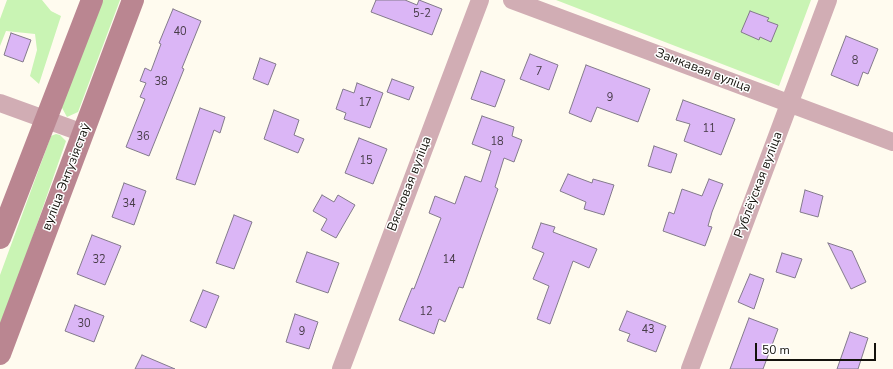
<!DOCTYPE html>
<html>
<head>
<meta charset="utf-8">
<style>
  body { margin:0 }
  #map { position:relative; width:893px; height:369px; overflow:hidden; background:#fffbef; font-family:"Nunito Sans",sans-serif }
  canvas { display:block }
  .scale { position:absolute; left:755px; top:343px; width:121px; height:18px; box-sizing:border-box; border:2px solid #14120c; border-top:0; padding-left:5px; font-size:12px; line-height:14px; white-space:nowrap; color:#14120c; -webkit-text-stroke:3px #fff; paint-order:stroke }
</style>
</head>
<body>
<div id="map">
<canvas width="893" height="369"></canvas>
<div class="scale">50 m</div>
</div>
<script>
const ctx = document.querySelector('canvas').getContext('2d');
ctx.lineJoin = 'round';
function paint(path, color) {
  ctx.fillStyle = color;
  ctx.fill(path, 'evenodd');
}
function toPath(rows) {
  const path = new Path2D();
  for (const r of rows) {
    path.moveTo(r[0], r[1]);
    for (let i = 2; i < r.length; i += 2) path.lineTo(r[i], r[i + 1]);
  }
  return path;
}
function stroke(path, color, width, dash) {
  ctx.strokeStyle = color;
  ctx.lineWidth = width;
  ctx.lineCap = dash ? 'butt' : 'round';
  ctx.setLineDash(dash || []);
  ctx.stroke(path);
}
function write(font, color, halo, rows, align = 'center') {
  ctx.font = font + ' "Nunito Sans",sans-serif';
  ctx.lineWidth = 3;
  ctx.setLineDash([]);
  ctx.textBaseline = 'middle';
  ctx.strokeStyle = halo;
  ctx.fillStyle = color;
  for (const [text, x, y, turn = 0] of rows) {
    ctx.save();
    ctx.translate(x, y);
    ctx.rotate((+turn || 0) * Math.PI / 180);
    ctx.textAlign = isNaN(turn) ? turn : align;
    if (halo) ctx.strokeText(text, 0, 0);
    ctx.fillText(text, 0, 0);
    ctx.restore();
  }
}
paint(toPath([
  [7,0,42,0,51,11,61,16,39,84,30,76,37,50,35,34,6,31,0,46,0,19],
  [102,0,120,0,78,112,67,117,61,106],
  [556,0,811,0,779,86],
  [56,134,60,135,66,141,13,293,0,328,0,275,51,136]
]), '#c9f4b4');
const building = toPath([
  [376,0,405,0,417,5,419,0,442,9,432,35,371,12,376,0],
  [173,9,201,21,182,68,184,69,149,156,126,147,145,99,140,97,146,83,140,81,145,68,151,71,161,44,159,43,173,9],
  [750,11,769,18,767,21,778,25,771,42,760,37,759,40,741,32,750,11],
  [11,33,31,40,23,62,4,55,11,33],
  [846,36,878,49,868,74,863,72,858,86,831,75,846,36],
  [530,54,558,65,549,90,520,79,530,54],
  [260,58,276,64,268,85,253,79,260,58],
  [586,65,650,89,638,122,597,107,591,122,569,113,586,65],
  [481,71,505,80,495,107,471,99,481,71],
  [392,79,414,87,409,100,387,92,392,79],
  [357,83,383,93,370,128,344,119,346,113,336,109,343,89,354,93,357,83],
  [683,100,735,119,721,155,684,141,690,124,676,120,683,100],
  [200,108,225,117,220,133,214,130,195,185,176,179,200,108],
  [274,110,299,120,294,135,304,139,298,153,264,139,274,110],
  [482,116,514,127,512,136,522,140,514,162,504,158,495,187,498,189,463,288,459,287,445,322,439,319,434,334,399,320,412,288,414,289,441,218,429,213,435,196,455,204,465,176,481,182,491,151,472,144,482,116],
  [359,138,387,149,373,184,345,173,359,138],
  [654,146,677,154,671,173,648,166,654,146],
  [568,174,592,183,593,179,614,185,604,215,584,209,586,202,560,191,568,174],
  [709,179,723,184,712,212,708,226,712,227,705,246,663,231,669,212,674,214,682,189,702,196,709,179],
  [124,183,146,191,134,225,112,217,124,183],
  [805,190,823,196,818,217,800,212,805,190],
  [322,195,334,202,338,195,355,205,336,238,321,230,327,219,313,211,322,195],
  [234,215,252,222,234,269,216,263,234,215],
  [541,223,555,227,553,232,597,249,589,268,573,261,550,324,537,319,549,286,533,279,544,253,532,248,541,223],
  [92,235,121,246,105,285,77,274,92,235],
  [828,243,852,251,866,282,851,289,828,243],
  [307,252,339,263,328,293,296,282,307,252],
  [782,253,802,259,795,278,776,272,782,253],
  [750,274,764,279,754,309,738,302,750,274],
  [203,290,219,296,206,328,190,321,203,290],
  [75,305,104,316,94,342,65,331,75,305],
  [627,311,666,326,656,352,627,341,630,334,619,330,627,311],
  [295,314,318,322,309,349,286,342,295,314],
  [749,318,778,329,763,369,730,369,749,318],
  [850,332,868,338,858,369,837,369,850,332],
  [142,355,175,369,135,369,142,355]
]);
paint(building, '#dbb6f6');
stroke(building, '#837a8b', 1);
stroke(toPath([
  [512,0,893,142],
  [0,103,83,133],
  [341,369,480,0],
  [690,369,828,0]
]), '#d1adb4', 18);
stroke(toPath([
  [0,238,92,0],
  [0,354,133,0]
]), '#ba8691', 22);
write('11px', '#463b46', null, [
  ["5-2",422,14],
  ["40",180,32],
  ["8",855,61],
  ["7",539,72],
  ["38",161,82],
  ["9",610,98],
  ["17",365,103],
  ["11",709,129],
  ["36",143,137],
  ["18",497,142],
  ["15",366,161],
  ["34",129,204],
  ["32",99,260],
  ["14",449,260],
  ["12",426,312],
  ["30",84,324],
  ["43",648,330],
  ["9",302,332]
]);
write('13px', '#14120c', '#fff', [
  ["Замкавая вуліца",703,71,21],
  ["вуліца Энтузіястаў",67,177,-69],
  ["Вясновая вуліца",410,184,-69],
  ["Рублёўская вуліца",759,185,-69]
]);
</script>
</body>
</html>
